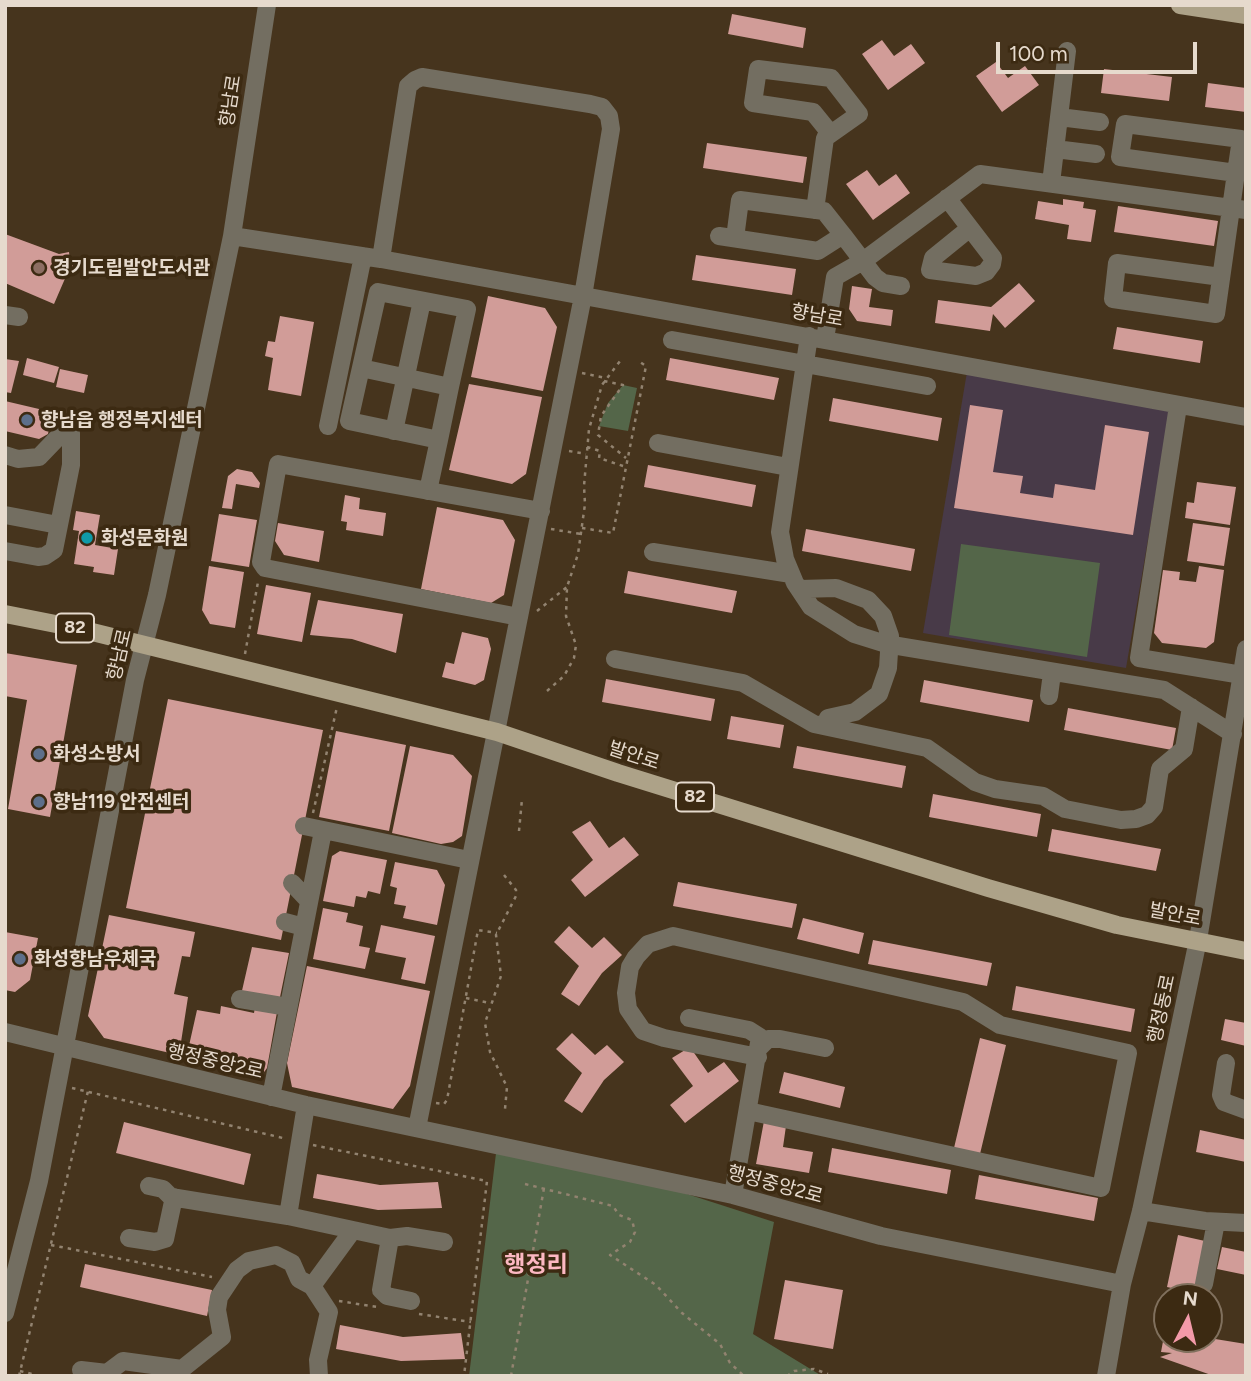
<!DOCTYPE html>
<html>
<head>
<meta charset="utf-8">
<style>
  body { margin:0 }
  #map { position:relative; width:1251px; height:1381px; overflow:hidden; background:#46341d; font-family:Figtree,sans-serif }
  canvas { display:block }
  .frame { position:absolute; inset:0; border:7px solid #e6dacd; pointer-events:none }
  .north { position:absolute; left:1153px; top:1283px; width:70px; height:70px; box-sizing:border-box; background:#3c2a12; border:2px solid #80705d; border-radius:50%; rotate:7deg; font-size:19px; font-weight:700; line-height:28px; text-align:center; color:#e6dacd }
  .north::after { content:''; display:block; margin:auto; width:24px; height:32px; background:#f39aa9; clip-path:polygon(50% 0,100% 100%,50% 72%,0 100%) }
  .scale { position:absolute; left:996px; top:42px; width:201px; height:32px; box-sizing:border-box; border:4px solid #e6dacd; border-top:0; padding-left:9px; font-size:21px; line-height:24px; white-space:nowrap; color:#e6dacd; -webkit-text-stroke:5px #3c2a12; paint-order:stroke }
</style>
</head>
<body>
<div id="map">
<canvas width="1251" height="1381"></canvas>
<div class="frame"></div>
<div class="north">N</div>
<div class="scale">100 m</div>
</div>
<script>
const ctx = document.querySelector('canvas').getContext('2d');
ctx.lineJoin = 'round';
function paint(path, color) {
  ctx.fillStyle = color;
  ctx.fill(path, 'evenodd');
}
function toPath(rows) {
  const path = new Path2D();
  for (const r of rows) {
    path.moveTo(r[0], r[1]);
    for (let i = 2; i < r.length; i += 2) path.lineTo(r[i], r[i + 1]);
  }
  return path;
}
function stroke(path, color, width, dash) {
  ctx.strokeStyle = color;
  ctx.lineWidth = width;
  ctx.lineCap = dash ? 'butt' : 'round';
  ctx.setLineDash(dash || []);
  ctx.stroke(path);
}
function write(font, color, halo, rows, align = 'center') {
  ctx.font = font + ' Figtree,"Noto Sans KR",sans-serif';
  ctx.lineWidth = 7;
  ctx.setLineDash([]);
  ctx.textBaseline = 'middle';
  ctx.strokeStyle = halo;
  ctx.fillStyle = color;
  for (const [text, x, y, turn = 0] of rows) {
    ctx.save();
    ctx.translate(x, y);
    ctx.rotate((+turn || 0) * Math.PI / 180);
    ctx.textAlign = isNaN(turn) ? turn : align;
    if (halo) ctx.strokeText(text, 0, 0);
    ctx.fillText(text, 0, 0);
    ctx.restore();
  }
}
paint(toPath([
  [967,372,1170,411,1126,668,923,633]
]), '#483a48');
paint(toPath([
  [623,385,637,388,628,431,599,426,608,403],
  [961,544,1100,563,1087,657,949,635],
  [497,1145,597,1165,774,1222,753,1334,822,1376,469,1376]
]), '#546649');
paint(toPath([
  [732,14,806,28,803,48,728,34],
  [882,40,894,56,911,44,925,63,888,90,862,54],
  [996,62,1008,78,1025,66,1039,85,1002,112,976,76],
  [1104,69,1172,77,1169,101,1101,93],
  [1208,83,1246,88,1246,112,1205,107],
  [707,143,807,157,803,183,703,168],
  [867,170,879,186,896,174,910,193,873,220,846,184],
  [1063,199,1084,202,1083,208,1096,210,1091,242,1067,239,1069,225,1035,219,1038,201,1063,205],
  [1118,206,1218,221,1214,246,1114,232],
  [5,234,59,254,69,252,70,261,79,261,67,274,54,304,5,283],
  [696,255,796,269,792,295,692,280],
  [1019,283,1035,301,1005,328,993,314,990,331,935,323,938,300,991,307],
  [852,286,872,289,869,307,893,310,891,326,857,321,849,309],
  [488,296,545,308,557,327,543,391,471,377],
  [280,316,314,322,301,396,268,390,273,358,265,356,268,341,275,342],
  [1117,327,1203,341,1200,363,1113,349],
  [27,358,59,367,54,383,23,375],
  [670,358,779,378,774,400,666,380],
  [5,359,19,361,11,393,5,392],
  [60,369,88,375,84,393,56,387],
  [469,384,542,397,526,474,512,484,449,470],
  [833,398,942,418,938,441,829,421],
  [5,401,39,409,50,422,48,434,39,439,5,431],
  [970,405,1003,410,993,472,1023,476,1020,493,1053,498,1055,484,1095,490,1105,425,1149,432,1133,535,954,508],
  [648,465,756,485,752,507,644,487],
  [237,469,252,472,260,483,259,488,236,484,232,509,222,508,228,476],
  [1197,482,1236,487,1230,525,1185,518,1187,502,1194,503],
  [345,495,360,498,359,509,386,513,383,536,346,530,347,522,341,521],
  [437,507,503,520,515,540,504,595,491,603,421,589],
  [76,511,100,515,95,545,118,549,114,575,93,572,94,567,74,564,79,531,73,530],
  [219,514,257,520,249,567,211,561],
  [278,523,324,531,319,562,284,555,275,541],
  [1193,523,1230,528,1224,566,1187,561],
  [806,529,915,549,911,571,802,551],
  [209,566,244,572,235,628,210,624,202,610],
  [1199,566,1224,570,1214,642,1206,648,1162,643,1154,633,1163,570,1180,572,1179,580,1196,582],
  [628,571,737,591,732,613,624,593],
  [266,585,311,593,302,642,257,634],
  [318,600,403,614,396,653,352,639,310,635],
  [462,632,488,638,491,649,484,680,475,685,442,677,446,662,454,664],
  [5,653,77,665,50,817,8,809,27,700,5,696],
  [606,679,715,699,711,721,602,702],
  [924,680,1033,700,1029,722,920,702],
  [168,699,323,730,281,940,126,908],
  [1068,708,1176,728,1172,750,1064,730],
  [731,716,784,725,780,748,727,739],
  [336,731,406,745,389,831,319,817],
  [410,746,453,755,472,776,462,836,453,842,441,844,392,833],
  [797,746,906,766,902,788,793,768],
  [933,794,1041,814,1037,837,929,817],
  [590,821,609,848,624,837,639,855,585,897,571,880,593,860,572,832],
  [1052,829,1161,849,1156,871,1048,851],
  [340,851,387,860,380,894,368,891,366,898,356,896,354,907,323,901,332,856],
  [395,862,437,870,445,885,437,925,403,918,406,906,394,904,397,888,390,886],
  [678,882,797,904,792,928,673,906],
  [323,908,348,913,346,922,363,926,359,946,370,948,365,969,313,959],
  [109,915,195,932,190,957,182,956,174,994,188,997,179,1055,104,1038,88,1016],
  [803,918,864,933,859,954,797,939],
  [381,925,435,936,425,984,401,979,406,958,375,952],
  [569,926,592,948,604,937,622,955,602,973,579,1006,561,994,579,966,554,942],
  [5,932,38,938,30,980,15,992,5,990],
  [873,940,992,963,987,986,868,964],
  [252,947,289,953,279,1002,241,995],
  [307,966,430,991,410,1086,393,1109,292,1087,287,1063],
  [1016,986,1135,1009,1131,1032,1012,1010],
  [221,1006,254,1013,255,1007,277,1012,267,1068,262,1075,186,1059,197,1010,220,1014],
  [1225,1019,1246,1023,1246,1046,1221,1040],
  [572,1033,595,1055,607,1045,624,1062,604,1080,582,1113,564,1101,582,1073,556,1049],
  [980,1038,1006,1045,980,1154,954,1148],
  [690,1047,708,1073,724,1062,739,1081,685,1123,670,1105,693,1086,672,1058],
  [784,1072,845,1087,840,1108,779,1093],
  [764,1121,786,1126,783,1147,813,1152,809,1173,756,1164],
  [124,1122,251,1154,244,1185,116,1153],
  [1200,1130,1246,1140,1246,1162,1196,1152],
  [832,1148,951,1170,947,1194,828,1172],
  [317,1174,380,1185,438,1182,442,1208,378,1210,313,1198],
  [979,1175,1098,1198,1094,1221,975,1199],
  [1178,1235,1205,1241,1194,1293,1167,1287],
  [1222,1247,1246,1252,1246,1275,1217,1269],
  [85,1264,212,1290,207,1316,80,1287],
  [785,1280,843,1290,833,1349,774,1339],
  [340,1325,403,1337,461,1333,465,1359,401,1361,336,1349],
  [1164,1336,1167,1339,1209,1338,1246,1344,1246,1376,1214,1376,1160,1357,1172,1353,1161,1352]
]), '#d19c98');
stroke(toPath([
  [582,373,606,378],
  [604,381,623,385,601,416,598,435,626,458],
  [587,447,600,451,599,458,626,467],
  [569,451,586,454],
  [582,528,613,533,646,366,637,360],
  [551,529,581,534],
  [537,611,567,587],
  [245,654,258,582],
  [547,691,564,676,574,658,576,645,566,616,567,587,578,554,585,504,584,486,589,429,602,385,620,361],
  [313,813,337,707],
  [519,831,522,799],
  [504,875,516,890,516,896,496,935,501,976,485,1023,490,1052,507,1087,505,1109],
  [466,998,490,1003],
  [72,1088,287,1139],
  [436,1103,444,1104,447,1100,478,930,497,933],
  [313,1145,487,1181,464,1376],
  [525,1184,613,1206,619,1215,632,1220,635,1232,630,1242,610,1255,656,1285,682,1313,720,1344,730,1363,744,1376],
  [51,1245,212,1277],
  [339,1301,377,1307],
  [419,1314,471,1322],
  [20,1371,40,1376],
  [19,1376,88,1091],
  [511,1376,544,1188],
  [787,1376,794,1371,814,1369,828,1374]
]), '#928370', 2.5, [3.5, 5]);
stroke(toPath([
  [1059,117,1100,122],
  [1055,149,1096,154],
  [1051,183,1067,51],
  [947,198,993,258,992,264,986,272,976,276,930,270,933,258,970,228],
  [815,210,825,138,859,114,831,78,758,69,753,103,813,112,830,133],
  [232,236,381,259,1246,417],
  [719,236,818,251,843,235,875,277,883,283,901,286],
  [735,238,740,200,824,211,843,235],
  [381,259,408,86,415,80,422,77,590,104,602,107,609,116,611,129,583,296,417,1128],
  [1221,277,1117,263,1113,299,1216,314,1236,173,1120,157,1125,124,1241,139,1236,173],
  [5,315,19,317],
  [809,336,780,532,785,559,795,583,811,607,854,634,886,644,1164,690,1233,734],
  [825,339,835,277,863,261,980,174,1246,210],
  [672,340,927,386],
  [361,368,450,387],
  [1178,406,1139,658,1242,675],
  [328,426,363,256],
  [394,431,422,301],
  [658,443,788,467],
  [5,455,18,459,39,457,63,432,71,433,71,465,54,550,45,556,38,557,5,551],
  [428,491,439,440,450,387,467,309,378,292,349,421,439,440],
  [5,515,58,525],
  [653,552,791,574],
  [800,589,836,588,868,600,883,616,890,636,888,668,879,694,855,712,828,718,824,726],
  [519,617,265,568,261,562,278,464,541,511],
  [615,659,743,683,814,724,927,748,975,782,995,789,1043,796,1065,809,1121,820,1136,819,1147,815,1154,807,1160,769,1184,749,1191,707],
  [1049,696,1052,673],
  [304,826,469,860],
  [292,883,309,901],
  [285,922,304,927],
  [240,999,288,1007],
  [689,1018,749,1030,760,1037,733,1195],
  [5,1032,306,1105,733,1195,881,1236,1122,1284],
  [760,1047,768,1039,780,1039,825,1048],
  [1226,1063,1221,1095,1224,1102,1246,1110],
  [271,1097,323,831],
  [748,1111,1101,1188,1128,1053,1000,1025,963,1002,673,936,648,944,636,957,630,967,626,993,628,1009,643,1031,664,1038,758,1057],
  [149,1186,163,1189,171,1197,288,1216,306,1105],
  [1141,1211,1205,1221,1246,1223],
  [288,1216,390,1238,407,1236,444,1242],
  [129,1238,155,1242,165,1239,174,1197],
  [390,1238,381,1290,387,1296,411,1301],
  [1204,1284,1216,1222],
  [5,1313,39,1181,135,680,157,595,232,236,267,5],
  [81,1370,107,1373,123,1361,182,1369,222,1337,217,1310,219,1297,237,1270,249,1261,276,1255,292,1263,299,1279,312,1286],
  [319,1376,318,1360,329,1312,312,1286,353,1230],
  [1106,1376,1122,1284,1141,1211,1198,940,1246,649]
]), '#736e61', 18);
stroke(toPath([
  [1180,5,1246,15],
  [5,614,76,628,497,732,618,773,988,888,1117,925,1246,951]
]), '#ada288', 18);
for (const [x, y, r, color] of [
  [39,268,7,"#8d6e63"],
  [27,420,7,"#5c6f8a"],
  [87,538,7,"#0f9aa8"],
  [39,754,7,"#5c6f8a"],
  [39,802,7,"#5c6f8a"],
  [20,959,7,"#5c6f8a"]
]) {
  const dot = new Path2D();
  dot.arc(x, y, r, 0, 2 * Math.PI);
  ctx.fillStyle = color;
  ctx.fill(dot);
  stroke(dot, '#3c2a12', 2.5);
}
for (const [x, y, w] of [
  [75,628,38],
  [695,797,38]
]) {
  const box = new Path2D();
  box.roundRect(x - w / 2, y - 14.5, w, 29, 5);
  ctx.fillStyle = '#3c2a12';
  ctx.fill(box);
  stroke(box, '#e6dacd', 2);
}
write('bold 18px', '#e6dacd', null, [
  ["82",75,628],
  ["82",695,797]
]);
write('19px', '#e6dacd', '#3c2a12', [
  ["향남로",231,101,-81],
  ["향남로",817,316,10],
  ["향남로",120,655,-77],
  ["발안로",634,756,18],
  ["발안로",1175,915,11],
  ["행정동로",1162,1009,-78],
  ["행정중앙2로",215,1062,13],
  ["행정중앙2로",775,1185,15]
]);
write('bold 19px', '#e6dacd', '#3c2a12', [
  ["경기도립발안도서관",53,268],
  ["향남읍 행정복지센터",41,420],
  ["화성문화원",101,538],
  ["화성소방서",53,754],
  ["향남119 안전센터",53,802],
  ["화성향남우체국",34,959]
], 'left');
write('bold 23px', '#fcb8c2', '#3c2a12', [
  ["행정리",536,1265]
]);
</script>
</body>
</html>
